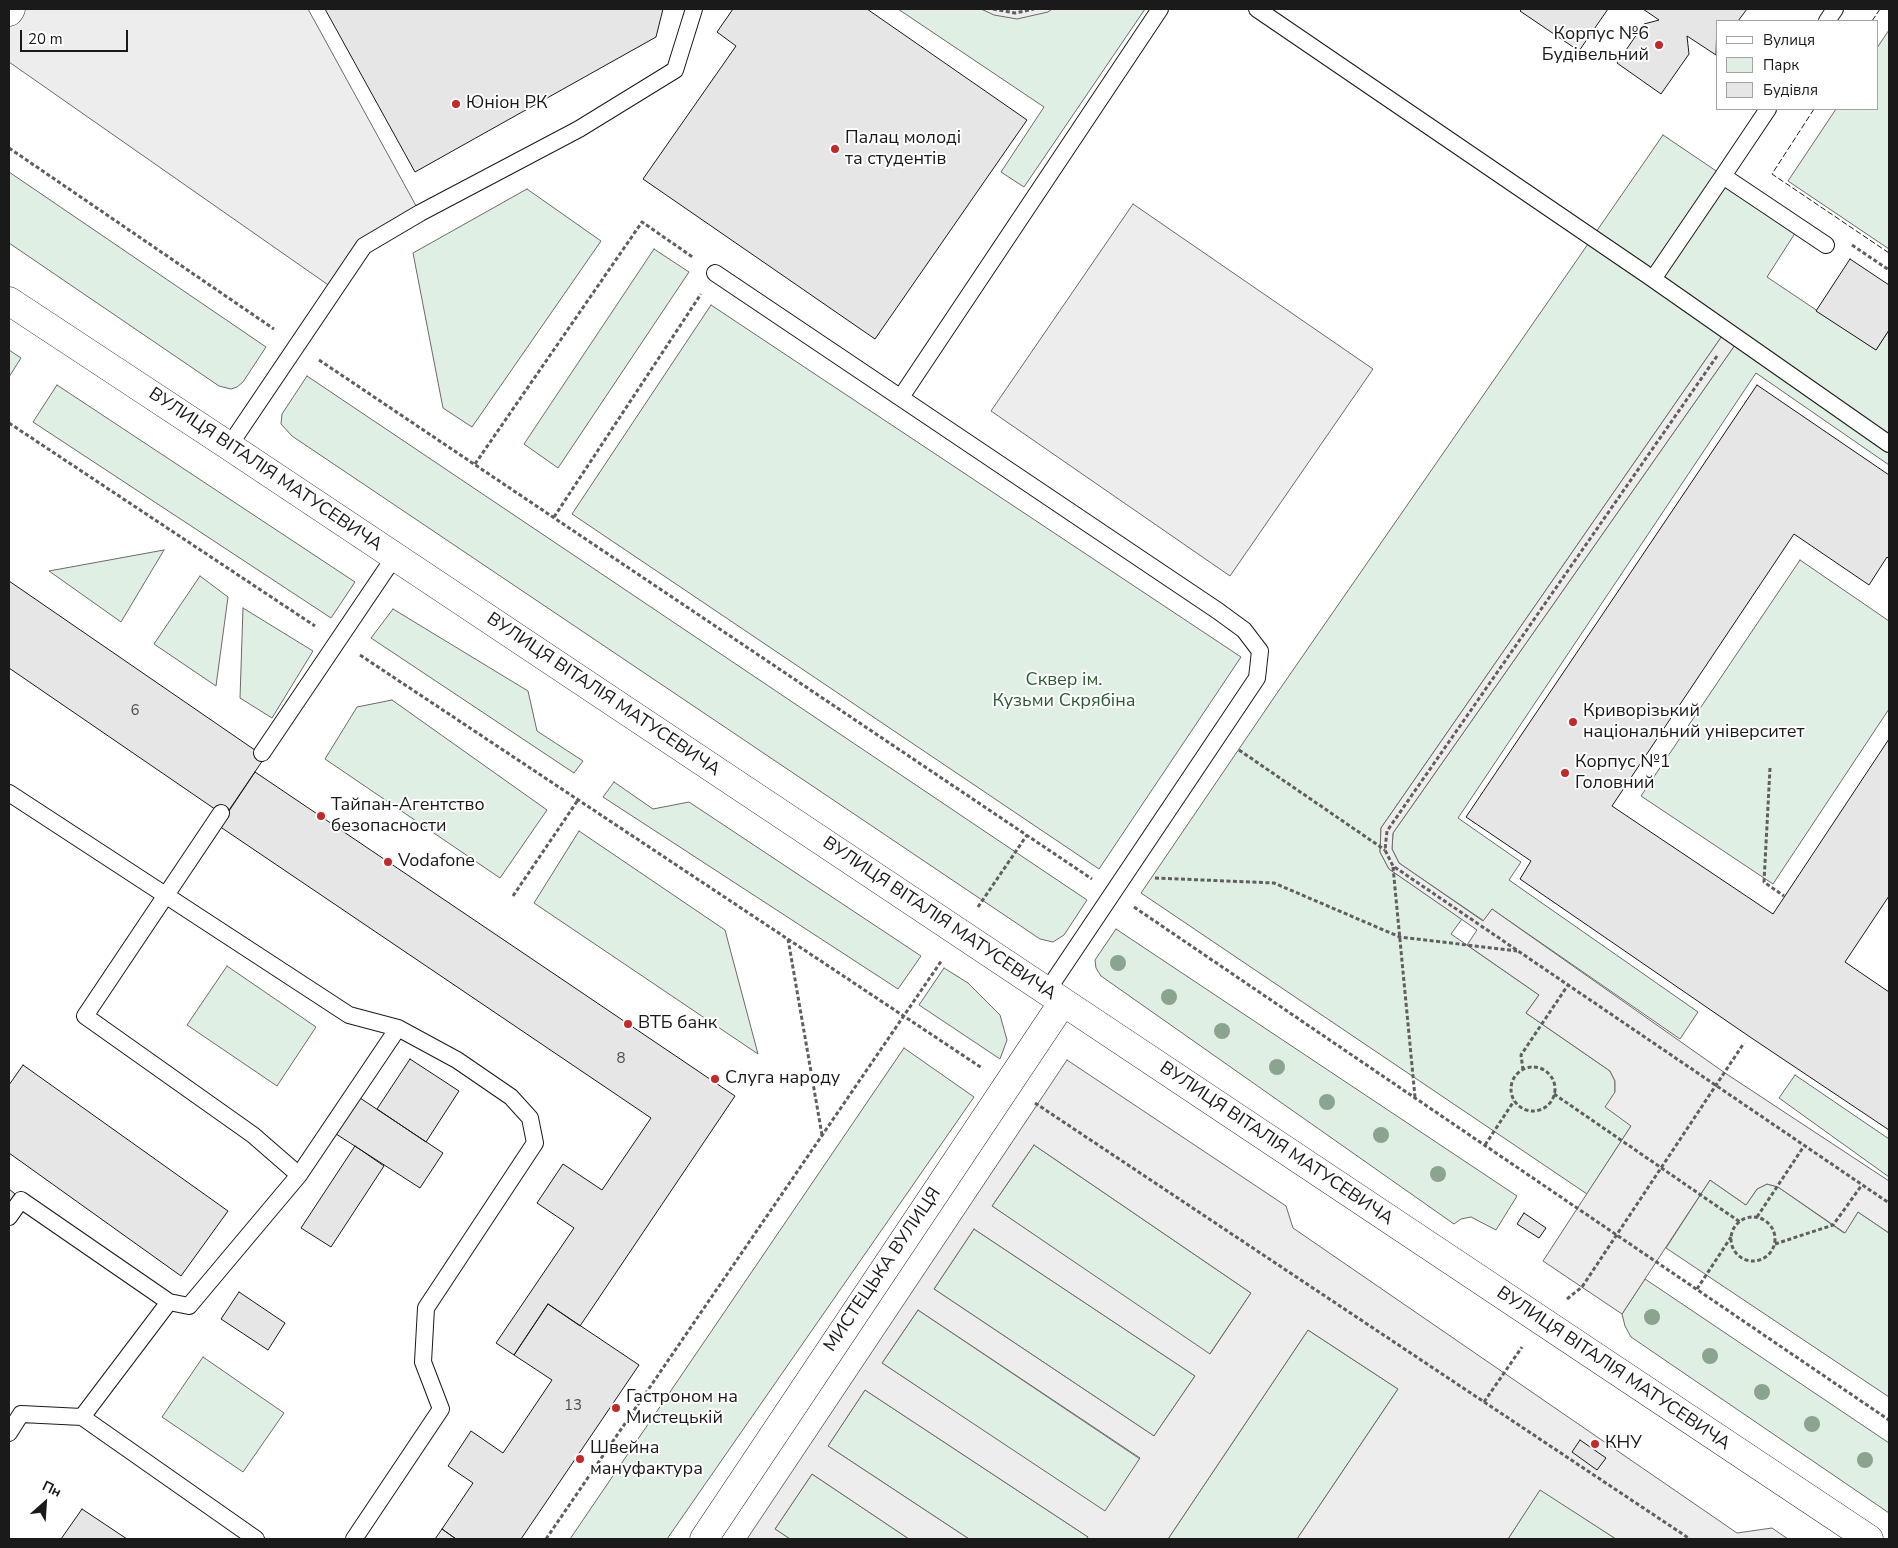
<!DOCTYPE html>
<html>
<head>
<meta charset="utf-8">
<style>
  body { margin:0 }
  #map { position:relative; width:1898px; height:1548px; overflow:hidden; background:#fff; font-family:"Nunito Sans",sans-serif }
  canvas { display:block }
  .frame { position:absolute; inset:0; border:10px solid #1a1a1a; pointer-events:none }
  .legend { position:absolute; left:1716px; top:20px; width:162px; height:90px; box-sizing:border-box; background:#fff; border:1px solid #a3a3a3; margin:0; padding:6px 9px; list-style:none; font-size:15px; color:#1a1a1a }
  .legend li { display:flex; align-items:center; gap:10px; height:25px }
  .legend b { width:25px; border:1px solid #a3a3a3 }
  .north { position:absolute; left:20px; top:1478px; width:50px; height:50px; -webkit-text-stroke:4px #fff; paint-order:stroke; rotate:26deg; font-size:14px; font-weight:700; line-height:20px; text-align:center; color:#1a1a1a }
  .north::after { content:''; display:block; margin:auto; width:18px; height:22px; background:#1a1a1a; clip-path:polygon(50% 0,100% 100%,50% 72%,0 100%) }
  .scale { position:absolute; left:20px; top:30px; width:108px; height:22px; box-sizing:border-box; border:2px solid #1a1a1a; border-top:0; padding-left:6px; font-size:15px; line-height:18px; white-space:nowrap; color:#1a1a1a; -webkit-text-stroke:4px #fff; paint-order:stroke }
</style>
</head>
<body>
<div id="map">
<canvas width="1898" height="1548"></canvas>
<div class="frame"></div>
<ul class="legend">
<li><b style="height:6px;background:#fff"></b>Вулиця</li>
<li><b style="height:14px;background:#e0efe3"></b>Парк</li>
<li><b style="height:14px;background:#e6e6e6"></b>Будівля</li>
</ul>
<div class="north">Пн</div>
<div class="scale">20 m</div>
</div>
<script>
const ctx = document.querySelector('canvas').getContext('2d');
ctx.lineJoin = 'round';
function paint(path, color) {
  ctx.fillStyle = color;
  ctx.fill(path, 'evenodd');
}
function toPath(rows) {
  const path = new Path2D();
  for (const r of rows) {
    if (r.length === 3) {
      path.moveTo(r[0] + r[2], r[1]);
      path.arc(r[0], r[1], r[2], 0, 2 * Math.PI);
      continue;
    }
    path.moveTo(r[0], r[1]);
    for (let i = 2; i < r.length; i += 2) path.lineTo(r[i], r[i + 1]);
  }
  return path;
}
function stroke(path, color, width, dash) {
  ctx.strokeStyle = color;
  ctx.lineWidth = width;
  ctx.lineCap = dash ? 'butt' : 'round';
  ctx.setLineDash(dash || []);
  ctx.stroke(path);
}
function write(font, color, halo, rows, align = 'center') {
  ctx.font = font + ' "Nunito Sans",sans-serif';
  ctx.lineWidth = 4;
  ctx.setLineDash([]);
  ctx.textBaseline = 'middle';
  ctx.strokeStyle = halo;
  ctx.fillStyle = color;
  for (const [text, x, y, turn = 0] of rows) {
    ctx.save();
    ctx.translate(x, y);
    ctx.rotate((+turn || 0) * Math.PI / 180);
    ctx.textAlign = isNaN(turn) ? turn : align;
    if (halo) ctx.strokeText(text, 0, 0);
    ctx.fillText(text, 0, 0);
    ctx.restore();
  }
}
const green = toPath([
  [898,9,1145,9,1024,187,1001,172,1044,107,898,9],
  [1889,30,1889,249,1788,181,1836,109,1877,109,1877,48,1889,30],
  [1663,135,1799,227,1767,277,1876,350,1889,330,1889,436,1596,232,1663,135],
  [9,172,266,347,243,382,237,387,231,389,219,386,9,243,9,172],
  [527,189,601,241,472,427,443,408,413,253,527,189],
  [1588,244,1722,336,1381,828,1380,852,1389,869,1462,919,1451,934,1539,995,1526,1013,1610,1071,1615,1081,1615,1092,1631,1126,1587,1194,1141,893,1275,696,1588,244],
  [654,249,689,272,558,468,524,444,654,249],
  [711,305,1241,657,1099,869,572,514,711,305],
  [1735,345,1889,451,1889,465,1756,373,1458,818,1521,862,1509,880,1698,1012,1680,1039,1492,909,1484,921,1399,863,1392,849,1393,833,1735,345],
  [9,350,21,358,9,377,9,350],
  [307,376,1087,900,1064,935,1053,942,1040,939,292,436,281,424,282,414,307,376],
  [57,385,355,582,331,618,33,422,57,385],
  [164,550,121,622,49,571,164,550],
  [1800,560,1889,621,1889,709,1773,884,1641,796,1800,560],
  [200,576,228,597,216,686,154,644,200,576],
  [243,608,313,651,272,718,240,698,243,608],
  [393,609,528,691,537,731,583,761,574,773,371,638,393,609],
  [392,700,547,810,500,878,325,759,357,707,392,700],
  [614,782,653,809,689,802,921,956,898,989,603,797,614,782],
  [579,831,725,930,758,1054,534,903,579,831],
  [1116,929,1517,1196,1496,1230,1471,1217,1461,1219,1454,1224,1101,976,1096,968,1095,960,1116,929],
  [227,966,316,1027,277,1086,187,1025,227,966],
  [944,968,968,983,1000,1015,1007,1040,1000,1059,919,1005,944,968],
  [904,1048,974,1097,667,1539,570,1539,904,1048],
  [1795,1075,1889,1139,1889,1177,1779,1098,1795,1075],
  [1034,1145,1251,1293,1209,1355,992,1206,1034,1145],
  [1710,1180,1746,1205,1757,1189,1767,1184,1778,1187,1844,1233,1858,1212,1889,1233,1889,1397,1666,1248,1710,1180],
  [974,1229,1195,1376,1154,1436,934,1289,974,1229],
  [1645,1279,1889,1443,1889,1513,1631,1337,1625,1326,1622,1314,1645,1279],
  [918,1310,1140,1459,1105,1512,882,1363,918,1310],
  [1308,1330,1398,1389,1297,1539,1168,1539,1308,1330],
  [203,1357,284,1413,243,1472,162,1417,203,1357],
  [865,1390,1088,1537,1087,1539,969,1539,828,1446,865,1390],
  [812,1474,909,1539,790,1539,775,1529,812,1474],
  [1540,1489,1616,1539,1508,1539,1540,1489]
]);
paint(green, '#e0efe3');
stroke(green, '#6a6a6a', 1);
const parking = toPath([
  [11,9,308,9,420,213,364,246,334,289,9,62,9,12,11,9],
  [981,9,1052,9,1048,12,1017,19,994,15,981,9],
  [1133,204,1373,369,1230,576,991,411,1133,204],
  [1722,336,1735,345,1393,833,1392,849,1399,863,1483,921,1492,909,1725,1073,1889,1181,1889,1233,1858,1212,1845,1233,1778,1187,1767,1184,1757,1189,1746,1205,1710,1180,1622,1314,1543,1261,1631,1126,1605,1107,1615,1092,1615,1081,1610,1071,1526,1013,1539,995,1467,945,1477,930,1389,869,1380,852,1381,828,1722,336],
  [1067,1060,1286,1206,1293,1228,1737,1533,1772,1528,1788,1539,1616,1539,1540,1490,1508,1539,1297,1539,1398,1389,1308,1330,1168,1539,1087,1539,1088,1537,865,1390,828,1446,969,1539,909,1539,812,1474,775,1529,790,1539,747,1539,1067,1060],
  [1034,1145,1251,1293,1210,1354,992,1206,1034,1145],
  [974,1229,1195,1376,1154,1436,934,1289,974,1229],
  [918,1310,1140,1458,1105,1511,882,1363,918,1310]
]);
paint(parking, '#ededed');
stroke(parking, '#6a6a6a', 1);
const building = toPath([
  [325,9,663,9,656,37,415,172,325,9],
  [733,9,867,9,1027,120,875,339,643,179,736,46,717,32,733,9],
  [1522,9,1608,9,1579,51,1520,11,1522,9],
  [1643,9,1747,9,1738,21,1717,21,1716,55,1687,36,1689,54,1661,94,1617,63,1644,24,1659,20,1643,9],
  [1850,259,1889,285,1889,330,1876,350,1816,311,1850,259],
  [1757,385,1889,475,1889,559,1887,557,1869,585,1794,534,1612,806,1773,914,1889,739,1889,896,1845,962,1889,992,1889,1130,1750,1037,1520,879,1531,861,1466,817,1757,385],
  [9,581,265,757,225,816,9,668,9,581],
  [255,772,735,1096,580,1326,548,1304,514,1355,496,1343,574,1228,537,1203,563,1164,602,1190,651,1118,219,826,255,772],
  [410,1059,459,1091,426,1142,377,1109,410,1059],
  [23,1065,228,1211,181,1276,9,1153,9,1085,23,1065],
  [357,1096,443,1153,420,1188,333,1132,357,1096],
  [355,1146,384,1166,331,1247,301,1228,355,1146],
  [9,1189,15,1194,9,1203,9,1189],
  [1524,1213,1546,1228,1539,1238,1517,1224,1524,1213],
  [239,1292,285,1323,268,1350,221,1319,239,1292],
  [548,1304,639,1365,521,1539,456,1539,442,1529,473,1483,448,1466,471,1431,503,1453,552,1380,514,1355,548,1304],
  [1580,1440,1606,1458,1597,1470,1572,1452,1580,1440],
  [82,1509,127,1539,61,1539,82,1509],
  [442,1529,456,1539,435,1539,442,1529]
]);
paint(building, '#e6e6e6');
stroke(building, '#1a1a1a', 1);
const service = toPath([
  [1257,9,1653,279,1723,176],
  [1827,21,1835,9],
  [1768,109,1723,176,1826,245],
  [715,273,1218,611,1244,630,1260,651,1257,678,1047,991],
  [1653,279,1889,444],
  [901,397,1160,9],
  [229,446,364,246,420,213,579,129,675,70,694,9],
  [262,753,395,556],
  [9,793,349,1015,398,1028,457,1060,511,1097,530,1118,535,1143,426,1308,423,1362,441,1409,354,1539],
  [221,813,85,1016,253,1135,299,1175],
  [9,1217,21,1200,169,1302,189,1306,299,1175,398,1028],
  [82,1417,169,1302],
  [9,1433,21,1414,82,1417,256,1539]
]);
const minor = toPath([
  [9,12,11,9]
]);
const tertiary = toPath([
  [9,301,229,446,1869,1539],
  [704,1539,1063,1002]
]);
stroke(service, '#1a1a1a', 18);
stroke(minor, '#1a1a1a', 29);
stroke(tertiary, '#1a1a1a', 29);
stroke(toPath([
  [993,9,1015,13,1034,9],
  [9,148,274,329],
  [1852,245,1889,270],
  [1717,356,1387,831,1385,850,1393,866,1889,1203],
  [319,360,1092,879],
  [9,423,315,626],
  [475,464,642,222,694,258],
  [554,517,701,294],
  [360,655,982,1068],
  [1239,750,1385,850],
  [1770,768,1764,882,1784,896],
  [1393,867,1415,1097],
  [1155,878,1274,883,1400,937,1517,951],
  [513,896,578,800],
  [978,907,1027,835],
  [1134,907,1889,1420],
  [788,939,822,1135],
  [1533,1089,22],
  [1523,1070,1521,1055,1568,985],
  [1554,1094,1740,1222],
  [1035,1103,1690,1539],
  [1485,1145,1514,1101],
  [1757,1217,1804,1146],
  [1753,1239,22],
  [1775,1244,1833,1225,1862,1185],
  [1697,1289,1731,1237],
  [1567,1299,1582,1287,1744,1043],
  [1484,1402,1522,1347],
  [546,1539,942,960]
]), '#5f5f5f', 3, [4, 2.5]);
stroke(service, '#fff', 16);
stroke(minor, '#fff', 28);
stroke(tertiary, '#fff', 28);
stroke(toPath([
  [1872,21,1880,9],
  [1814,109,1772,174,1889,253]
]), '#1a1a1a', 1, [6, 2.5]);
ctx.fillStyle = '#8aa48f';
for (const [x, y] of [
  [1118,963],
  [1169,997],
  [1222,1031],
  [1277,1067],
  [1327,1102],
  [1381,1135],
  [1438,1174],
  [1652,1317],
  [1710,1356],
  [1762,1392],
  [1812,1424],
  [1865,1460]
]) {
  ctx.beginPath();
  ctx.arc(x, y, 8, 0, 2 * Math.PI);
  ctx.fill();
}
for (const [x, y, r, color] of [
  [1659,45,5,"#c62828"],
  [456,104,5,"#c62828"],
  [835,149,5,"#c62828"],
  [1573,722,5,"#c62828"],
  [1565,773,5,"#c62828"],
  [321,816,5,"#c62828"],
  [388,862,5,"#c62828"],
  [628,1024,5,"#c62828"],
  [715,1079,5,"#c62828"],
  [616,1408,5,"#c62828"],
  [1595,1444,5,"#c62828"],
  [580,1459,5,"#c62828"]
]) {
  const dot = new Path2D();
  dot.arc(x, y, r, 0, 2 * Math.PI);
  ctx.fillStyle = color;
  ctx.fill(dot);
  stroke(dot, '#fff', 2);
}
write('15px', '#4d4d4d', null, [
  ["6",135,711],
  ["8",621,1059],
  ["13",573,1406]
]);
write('18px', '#1a1a1a', '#fff', [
  ["Корпус №6",1649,35,"right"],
  ["Будівельний",1649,56,"right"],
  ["Юніон РК",466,104],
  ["Палац молоді",845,139],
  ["та студентів",845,160],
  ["Криворізький",1583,712],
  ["національний університет",1583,733],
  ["Корпус №1",1575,763],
  ["Головний",1575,784],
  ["Тайпан-Агентство",331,806],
  ["безопасности",331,827],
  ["Vodafone",398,862],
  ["ВТБ банк",638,1024],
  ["Слуга народу",725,1079],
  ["Гастроном на",626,1398],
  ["Мистецькій",626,1419],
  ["КНУ",1605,1444],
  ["Швейна",590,1449],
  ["мануфактура",590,1470]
], 'left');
write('18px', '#1a1a1a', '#fff', [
  ["ВУЛИЦЯ ВІТАЛІЯ МАТУСЕВИЧА",265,470,34],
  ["ВУЛИЦЯ ВІТАЛІЯ МАТУСЕВИЧА",603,695,34],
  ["ВУЛИЦЯ ВІТАЛІЯ МАТУСЕВИЧА",939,919,34],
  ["ВУЛИЦЯ ВІТАЛІЯ МАТУСЕВИЧА",1276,1144,34],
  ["МИСТЕЦЬКА ВУЛИЦЯ",883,1270,-56],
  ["ВУЛИЦЯ ВІТАЛІЯ МАТУСЕВИЧА",1613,1369,34]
]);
write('18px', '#2b5a34', '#fff', [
  ["Сквер ім.",1064,681],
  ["Кузьми Скрябіна",1064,702]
]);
</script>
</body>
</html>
